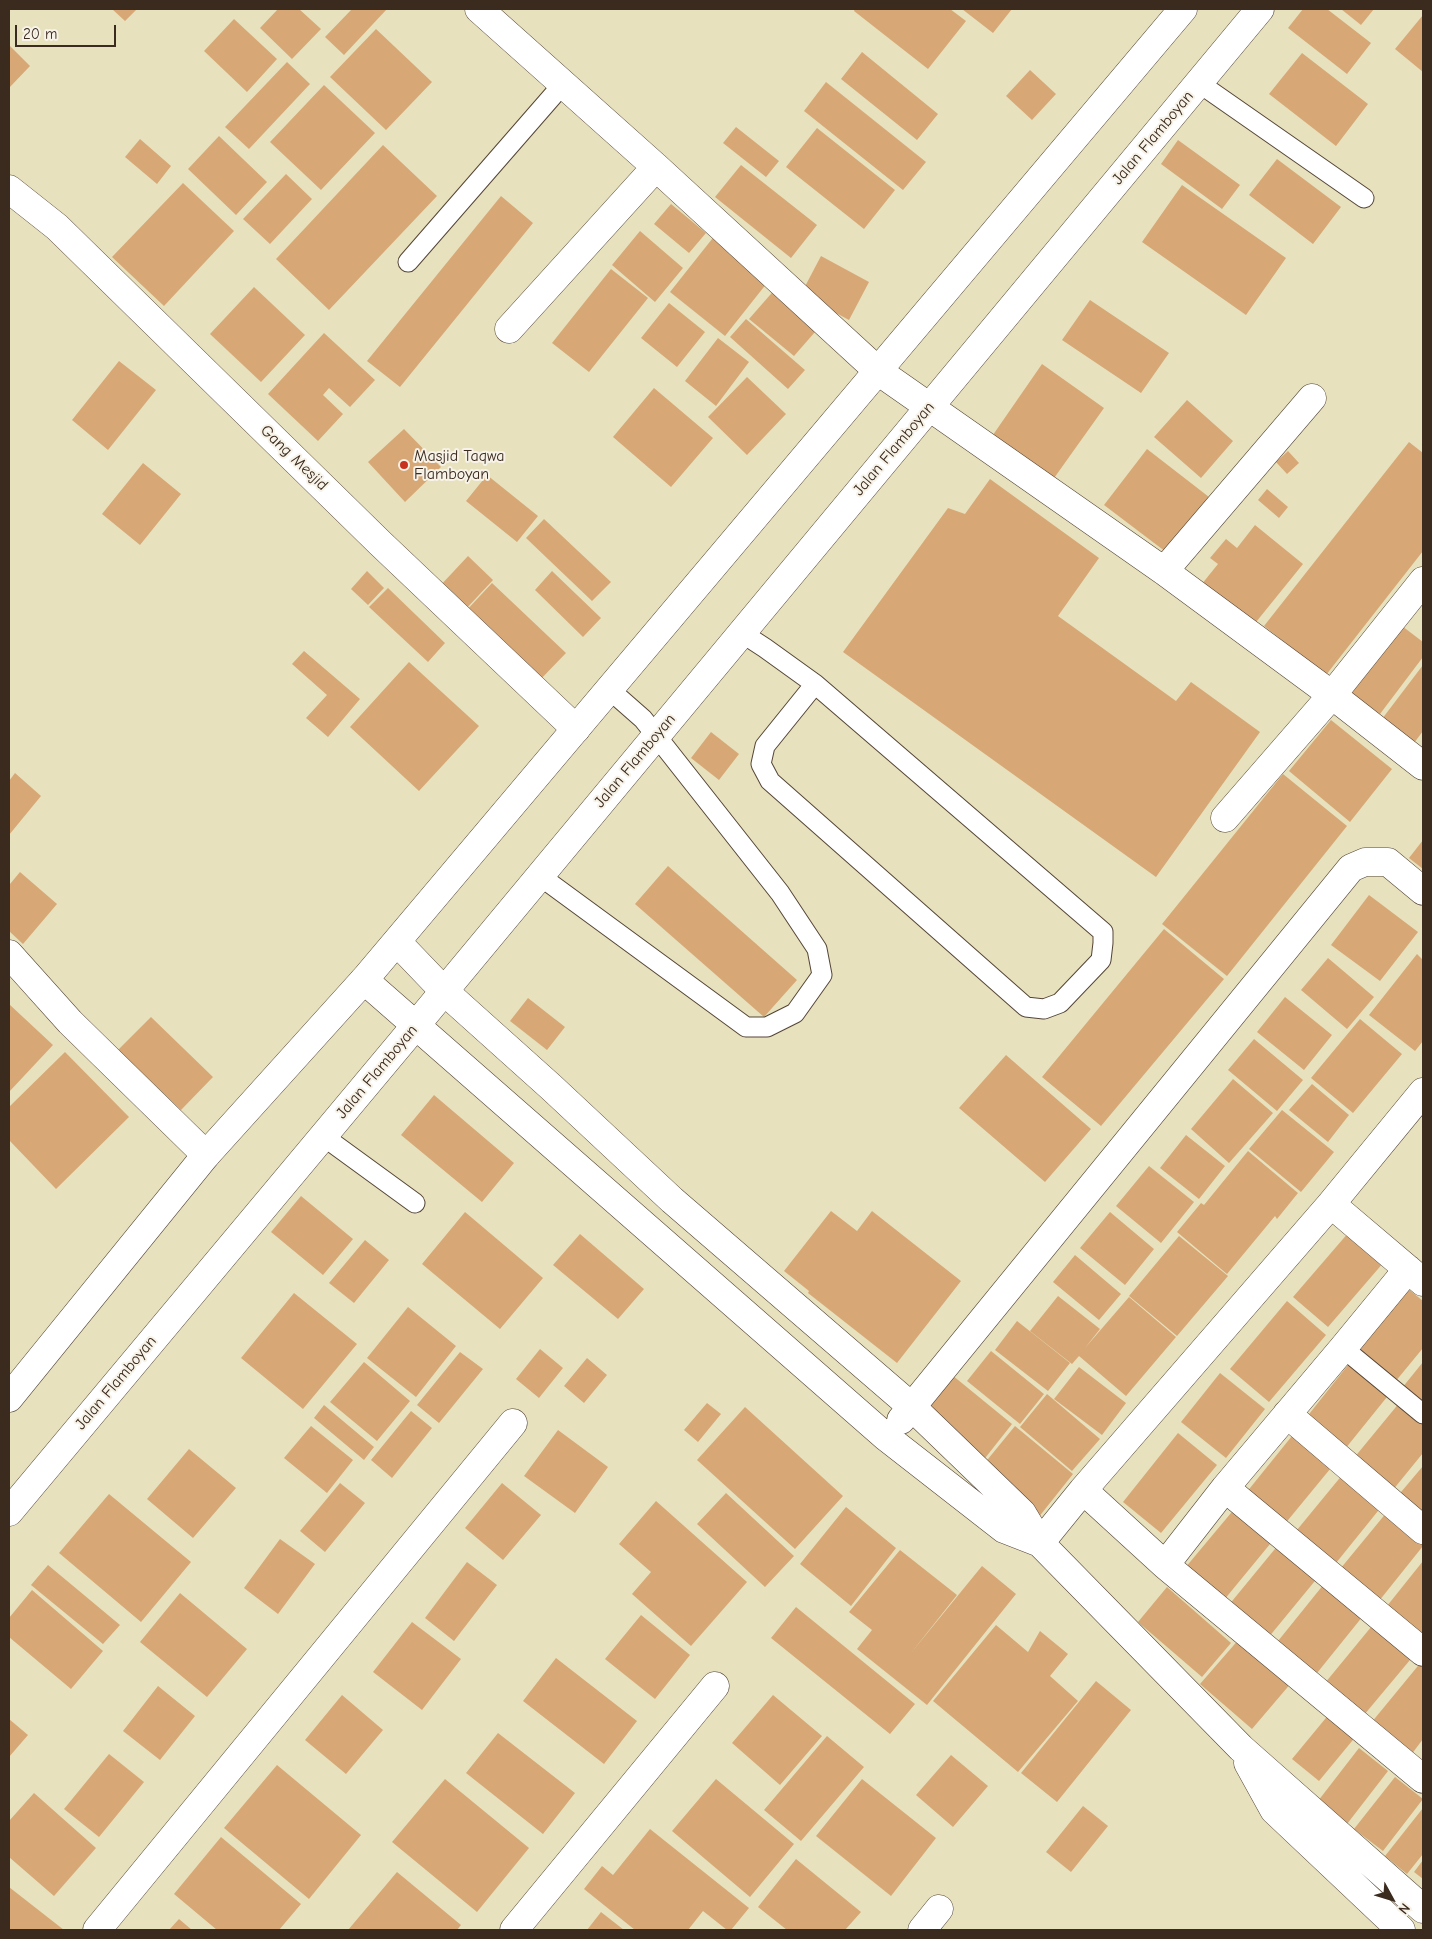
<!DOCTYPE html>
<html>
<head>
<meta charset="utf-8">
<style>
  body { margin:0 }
  #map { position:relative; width:1432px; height:1939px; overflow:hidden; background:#e7e1be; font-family:"Comic Neue",sans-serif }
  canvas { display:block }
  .frame { position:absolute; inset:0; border:10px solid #3b2a1e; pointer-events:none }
  .north { position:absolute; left:1367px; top:1874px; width:50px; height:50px; -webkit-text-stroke:4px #f7f3e8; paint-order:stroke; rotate:129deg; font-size:14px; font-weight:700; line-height:20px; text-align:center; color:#3b2a1e }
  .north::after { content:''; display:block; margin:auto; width:18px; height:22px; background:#3b2a1e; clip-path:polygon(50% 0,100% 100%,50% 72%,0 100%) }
  .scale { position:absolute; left:15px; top:25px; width:101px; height:22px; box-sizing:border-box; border:2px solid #3b2a1e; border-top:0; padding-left:6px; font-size:15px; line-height:18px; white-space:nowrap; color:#3b2a1e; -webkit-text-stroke:4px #f7f3e8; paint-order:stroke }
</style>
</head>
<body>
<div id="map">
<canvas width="1432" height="1939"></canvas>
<div class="frame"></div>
<div class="north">N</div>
<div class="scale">20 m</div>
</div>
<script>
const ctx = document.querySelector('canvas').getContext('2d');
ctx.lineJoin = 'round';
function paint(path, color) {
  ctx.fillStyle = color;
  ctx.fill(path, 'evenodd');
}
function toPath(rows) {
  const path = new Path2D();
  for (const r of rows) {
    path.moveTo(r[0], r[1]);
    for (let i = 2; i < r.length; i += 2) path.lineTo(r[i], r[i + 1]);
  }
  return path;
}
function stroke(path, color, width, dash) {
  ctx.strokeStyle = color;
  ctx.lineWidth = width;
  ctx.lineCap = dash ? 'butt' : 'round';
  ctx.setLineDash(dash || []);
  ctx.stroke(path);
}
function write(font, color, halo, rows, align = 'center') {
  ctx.font = font + ' "Comic Neue",sans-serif';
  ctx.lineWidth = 4;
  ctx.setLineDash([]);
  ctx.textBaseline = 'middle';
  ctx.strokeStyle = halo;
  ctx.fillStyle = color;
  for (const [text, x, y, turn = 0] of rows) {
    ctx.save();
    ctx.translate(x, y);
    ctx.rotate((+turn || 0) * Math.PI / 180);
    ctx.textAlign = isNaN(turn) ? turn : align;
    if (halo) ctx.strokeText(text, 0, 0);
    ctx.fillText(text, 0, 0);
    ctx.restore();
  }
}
paint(toPath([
  [112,9,137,9,125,21],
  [278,9,299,9,321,29,292,59,260,28],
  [352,9,387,9,344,55,325,37],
  [855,9,950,9,966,21,928,69,854,11],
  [962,9,1012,9,993,33],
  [1303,9,1327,9,1371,43,1347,74,1288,28],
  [1341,9,1374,9,1361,25],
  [1423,15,1423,72,1395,49],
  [234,19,277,59,247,92,204,51],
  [376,29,432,82,386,130,330,77],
  [9,45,30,66,9,88],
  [862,52,938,114,917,140,841,79],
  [1302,53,1368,104,1336,146,1269,94],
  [287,62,310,84,249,149,225,127],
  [1030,70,1056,94,1032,120,1006,96],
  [826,82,926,162,903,190,804,111],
  [324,85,375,133,321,190,270,142],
  [736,127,779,161,766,177,723,143],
  [817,128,895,190,864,229,786,167],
  [219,136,267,182,236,215,188,169],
  [140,139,171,166,157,184,125,157],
  [1178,140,1240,185,1222,209,1161,164],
  [383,145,437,196,329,310,276,259],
  [1277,159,1341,207,1313,244,1249,195],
  [741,165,817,225,791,258,715,197],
  [286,174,312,199,270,244,243,219],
  [183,183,234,231,164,306,112,257],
  [1182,185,1286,258,1246,315,1142,242],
  [501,196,533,223,400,387,367,361],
  [671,204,706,233,689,253,654,224],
  [640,231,683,268,655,302,612,265],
  [716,234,771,278,725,336,670,292],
  [821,256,869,282,849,320,801,294],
  [611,269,648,298,589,372,552,343],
  [254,287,305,335,261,382,210,334],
  [777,287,822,324,794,356,749,319],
  [1090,300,1169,353,1141,393,1062,340],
  [669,303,705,332,677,367,641,338],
  [746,319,805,370,788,389,730,337],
  [324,333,375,380,350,407,329,388,323,395,343,414,318,441,268,394],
  [718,338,749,362,716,406,685,381],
  [119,361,156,390,108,450,72,420],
  [1042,364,1104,408,1047,488,986,445],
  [747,377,786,414,747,455,708,417],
  [654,388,713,438,671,487,613,437],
  [1187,400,1233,441,1201,478,1154,437],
  [404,429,441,467,405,502,368,462],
  [1409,442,1423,453,1423,551,1326,675,1264,626],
  [1147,449,1209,497,1166,552,1104,505],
  [1288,451,1299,463,1287,474,1276,462],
  [143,463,181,494,140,545,102,514],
  [487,475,538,516,517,542,466,501],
  [990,479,1099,558,1058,616,1176,701,1191,682,1260,732,1156,877,843,652,948,508,965,514],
  [1267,489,1288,507,1279,518,1258,500],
  [544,519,611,582,592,601,526,538],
  [1255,525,1303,564,1248,632,1197,590,1218,564,1210,558,1226,539,1237,548],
  [468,556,493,580,464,611,439,587],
  [367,571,384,588,368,605,351,589],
  [552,571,601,618,583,637,535,590],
  [492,583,566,653,538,682,465,612],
  [388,588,445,643,428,662,369,607],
  [1402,626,1423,642,1423,657,1380,714,1351,693],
  [304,651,360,699,328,737,306,718,327,695,292,664],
  [409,662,479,726,419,791,350,727],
  [1423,665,1423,731,1414,743,1382,719],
  [1331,720,1392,769,1350,822,1289,771],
  [711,732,739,754,719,780,691,758],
  [15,773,41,796,9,835,9,781],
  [1283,774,1347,826,1227,976,1162,924],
  [1423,840,1423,869,1409,858],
  [668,866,797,980,764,1017,635,904],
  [20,872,57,904,23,944,9,931,9,883,10,884],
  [1369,895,1418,932,1380,981,1331,945],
  [1164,929,1224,979,1101,1126,1042,1077],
  [1417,954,1423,960,1423,1041,1415,1051,1369,1015],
  [1328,958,1374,997,1347,1029,1301,990],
  [1285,997,1332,1035,1304,1070,1257,1032],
  [528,998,565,1027,547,1050,510,1021],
  [9,1004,53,1045,9,1092],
  [151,1017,213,1077,181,1110,118,1050],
  [1360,1019,1402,1054,1353,1113,1311,1078],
  [1254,1039,1303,1080,1277,1111,1228,1070],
  [65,1052,129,1117,56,1189,9,1140,9,1107],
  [1006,1055,1091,1129,1045,1182,959,1108],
  [1233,1079,1273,1113,1229,1163,1191,1129],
  [1312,1084,1349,1115,1328,1142,1289,1110],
  [434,1095,514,1163,482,1202,401,1135],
  [1282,1110,1334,1152,1301,1192,1249,1149],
  [1186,1135,1225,1166,1199,1199,1160,1168],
  [1248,1151,1298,1193,1277,1219,1275,1216,1227,1274,1177,1232,1201,1203,1204,1205],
  [1149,1166,1194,1202,1161,1243,1116,1206],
  [301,1196,353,1239,323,1275,271,1232],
  [831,1211,857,1231,872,1211,961,1281,897,1363,808,1293,809,1291,784,1271],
  [465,1212,543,1278,500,1329,422,1264],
  [1110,1212,1154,1249,1125,1285,1080,1248],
  [1349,1232,1384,1262,1328,1327,1293,1297],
  [580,1234,644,1289,618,1319,553,1265],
  [1179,1236,1228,1276,1177,1336,1129,1296],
  [365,1240,389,1260,354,1303,329,1283],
  [1075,1255,1121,1294,1099,1320,1053,1282],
  [1407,1288,1423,1301,1423,1348,1395,1382,1356,1350],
  [294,1293,357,1344,303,1409,241,1358],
  [1058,1296,1100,1329,1085,1348,1129,1297,1176,1337,1126,1396,1079,1356,1072,1364,1030,1331],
  [1287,1301,1326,1335,1269,1402,1230,1369],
  [408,1307,456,1346,416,1397,367,1358],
  [1017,1321,1070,1363,1048,1391,995,1350],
  [540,1349,563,1368,539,1398,516,1379],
  [991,1351,1044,1394,1020,1424,967,1381],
  [460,1352,483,1369,439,1423,417,1405],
  [587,1358,607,1375,584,1403,564,1386],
  [1352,1360,1391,1392,1341,1454,1302,1423],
  [364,1362,410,1401,377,1441,330,1402],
  [1423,1362,1423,1405,1402,1388],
  [1079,1367,1126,1403,1102,1435,1054,1399],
  [1220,1373,1265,1409,1226,1458,1181,1422],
  [952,1375,1012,1424,982,1462,921,1412],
  [1047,1394,1100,1439,1072,1471,1020,1427],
  [1400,1402,1423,1421,1423,1453,1388,1496,1349,1464],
  [707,1403,721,1414,698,1442,684,1430],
  [324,1405,374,1447,364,1460,314,1418],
  [745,1407,843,1496,795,1549,697,1460],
  [411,1411,432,1428,392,1478,371,1460],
  [311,1426,353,1460,327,1493,284,1458],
  [1015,1426,1073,1474,1038,1518,979,1470],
  [558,1430,608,1467,575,1513,524,1476],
  [1296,1431,1335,1463,1284,1525,1246,1493],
  [1178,1433,1217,1465,1161,1533,1123,1502],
  [189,1449,236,1488,193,1538,147,1499],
  [1423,1466,1423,1520,1396,1498],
  [1343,1474,1382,1506,1332,1568,1292,1536],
  [340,1483,365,1503,325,1552,300,1531],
  [502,1483,541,1515,503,1560,465,1528],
  [726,1493,794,1556,765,1587,697,1524],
  [109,1494,191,1562,141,1622,59,1553],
  [656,1501,747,1582,691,1646,632,1594,651,1572,619,1544],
  [846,1507,896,1548,851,1606,800,1564],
  [1236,1507,1275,1538,1224,1600,1185,1568],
  [1387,1512,1423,1542,1423,1546,1375,1606,1336,1574],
  [280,1539,315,1564,278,1614,244,1588],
  [1279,1544,1319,1576,1268,1638,1228,1606],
  [900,1550,957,1595,911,1653,982,1566,1016,1594,927,1705,857,1649,872,1630,849,1612],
  [1423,1561,1423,1641,1383,1611],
  [467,1562,497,1585,454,1641,425,1618],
  [48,1565,120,1625,103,1644,31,1585],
  [1324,1584,1363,1616,1313,1678,1274,1646],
  [1167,1587,1231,1643,1202,1677,1138,1622],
  [32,1590,103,1651,71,1689,9,1637,9,1618],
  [180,1593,247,1649,207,1697,140,1642],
  [796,1607,915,1704,890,1734,771,1638],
  [641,1615,690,1655,655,1699,605,1659],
  [1376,1621,1415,1654,1364,1715,1325,1683],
  [412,1622,461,1659,422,1710,373,1672],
  [996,1625,1028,1652,1040,1631,1068,1654,1050,1676,1078,1701,1018,1772,933,1701],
  [1240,1638,1292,1682,1252,1729,1200,1684],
  [556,1658,637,1721,604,1764,523,1701],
  [1422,1661,1423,1739,1411,1755,1371,1723],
  [1096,1681,1131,1710,1057,1802,1021,1773],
  [158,1686,195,1716,160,1760,123,1731],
  [342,1695,383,1730,346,1774,305,1740],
  [773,1695,822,1736,780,1785,732,1743],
  [1330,1713,1357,1735,1319,1781,1292,1759],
  [9,1719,28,1735,9,1757],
  [498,1733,575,1793,543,1834,466,1773],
  [827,1736,864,1767,801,1841,764,1810],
  [1359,1748,1388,1771,1347,1824,1318,1801],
  [109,1754,144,1782,99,1837,64,1809],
  [951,1755,988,1786,953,1827,916,1795],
  [277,1765,361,1835,309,1899,224,1828],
  [1395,1777,1423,1799,1383,1851,1354,1829],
  [445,1779,529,1848,477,1912,392,1842],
  [716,1779,794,1844,750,1897,672,1831],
  [862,1779,936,1838,891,1896,816,1836],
  [34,1793,96,1848,54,1896,9,1857,9,1821],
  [1083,1806,1108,1826,1071,1872,1046,1852],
  [1423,1808,1423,1854,1407,1874,1385,1856],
  [650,1829,749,1908,731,1930,727,1930,703,1911,688,1930,635,1930,584,1889,602,1866,613,1875],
  [221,1837,301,1904,279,1930,217,1930,174,1894],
  [796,1859,861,1912,845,1930,787,1930,758,1907],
  [1423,1860,1423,1879,1414,1872],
  [397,1872,461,1925,457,1930,348,1930],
  [9,1887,64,1930,9,1930],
  [601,1912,624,1930,587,1930],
  [179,1919,192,1930,169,1930]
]), '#d7a876');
const lane = toPath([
  [1199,83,1364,198],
  [408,262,563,84],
  [742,633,765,648,815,684,1103,932,1103,943,1101,960,1060,1003,1044,1009,1026,1007,770,781,761,764,765,746,815,684],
  [540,876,746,1027,767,1027,795,1013,822,975,817,949,780,893,643,719,610,690],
  [323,1136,415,1203],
  [1343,1348,1423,1414]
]);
const street = toPath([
  [479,9,656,167,878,371,1164,571,1332,695,1423,766],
  [9,189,57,227,380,543,576,729],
  [509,329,656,167],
  [1164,571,1312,398],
  [1225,818,1332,695,1423,581],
  [397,942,444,991,551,1087,672,1200,912,1407,1022,1513,1040,1543,1241,1748,1423,1909],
  [9,954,70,1022,206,1155],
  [364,980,886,1437,1004,1529,1040,1543],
  [1331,1204,1423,1282],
  [1287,1414,1423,1530],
  [901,1420,1351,868,1365,862,1388,862,1423,891],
  [1225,1488,1423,1652],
  [1083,1490,1165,1565,1423,1779],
  [1040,1543,1083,1490,1331,1204,1423,1092],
  [1165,1565,1225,1488,1343,1348,1408,1269],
  [1248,1763,1274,1810,1401,1930],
  [97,1930,513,1423],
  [514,1930,715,1686],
  [922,1930,939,1909]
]);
const primary = toPath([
  [9,1398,206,1155,364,980,1183,9],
  [9,1512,416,1025,1260,9]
]);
stroke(lane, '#554536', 21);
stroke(street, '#554536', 29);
stroke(primary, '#554536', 29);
stroke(lane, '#fff', 19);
stroke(street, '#fff', 28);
stroke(primary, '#fff', 28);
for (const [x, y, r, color] of [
  [404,465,5,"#c8321e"]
]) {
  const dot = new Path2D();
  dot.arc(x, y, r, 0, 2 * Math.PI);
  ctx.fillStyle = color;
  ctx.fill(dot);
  stroke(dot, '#f7f3e8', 2);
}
write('16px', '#3b2a1e', '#f7f3e8', [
  ["Jalan Flamboyan",1153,138,-50],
  ["Jalan Flamboyan",894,449,-50],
  ["Gang Mesjid",294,458,44],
  ["Jalan Flamboyan",635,761,-50],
  ["Jalan Flamboyan",377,1072,-50],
  ["Jalan Flamboyan",116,1383,-50]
]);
write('16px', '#3b2a1e', '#f7f3e8', [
  ["Masjid Taqwa",414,456],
  ["Flamboyan",414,474]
], 'left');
</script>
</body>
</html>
